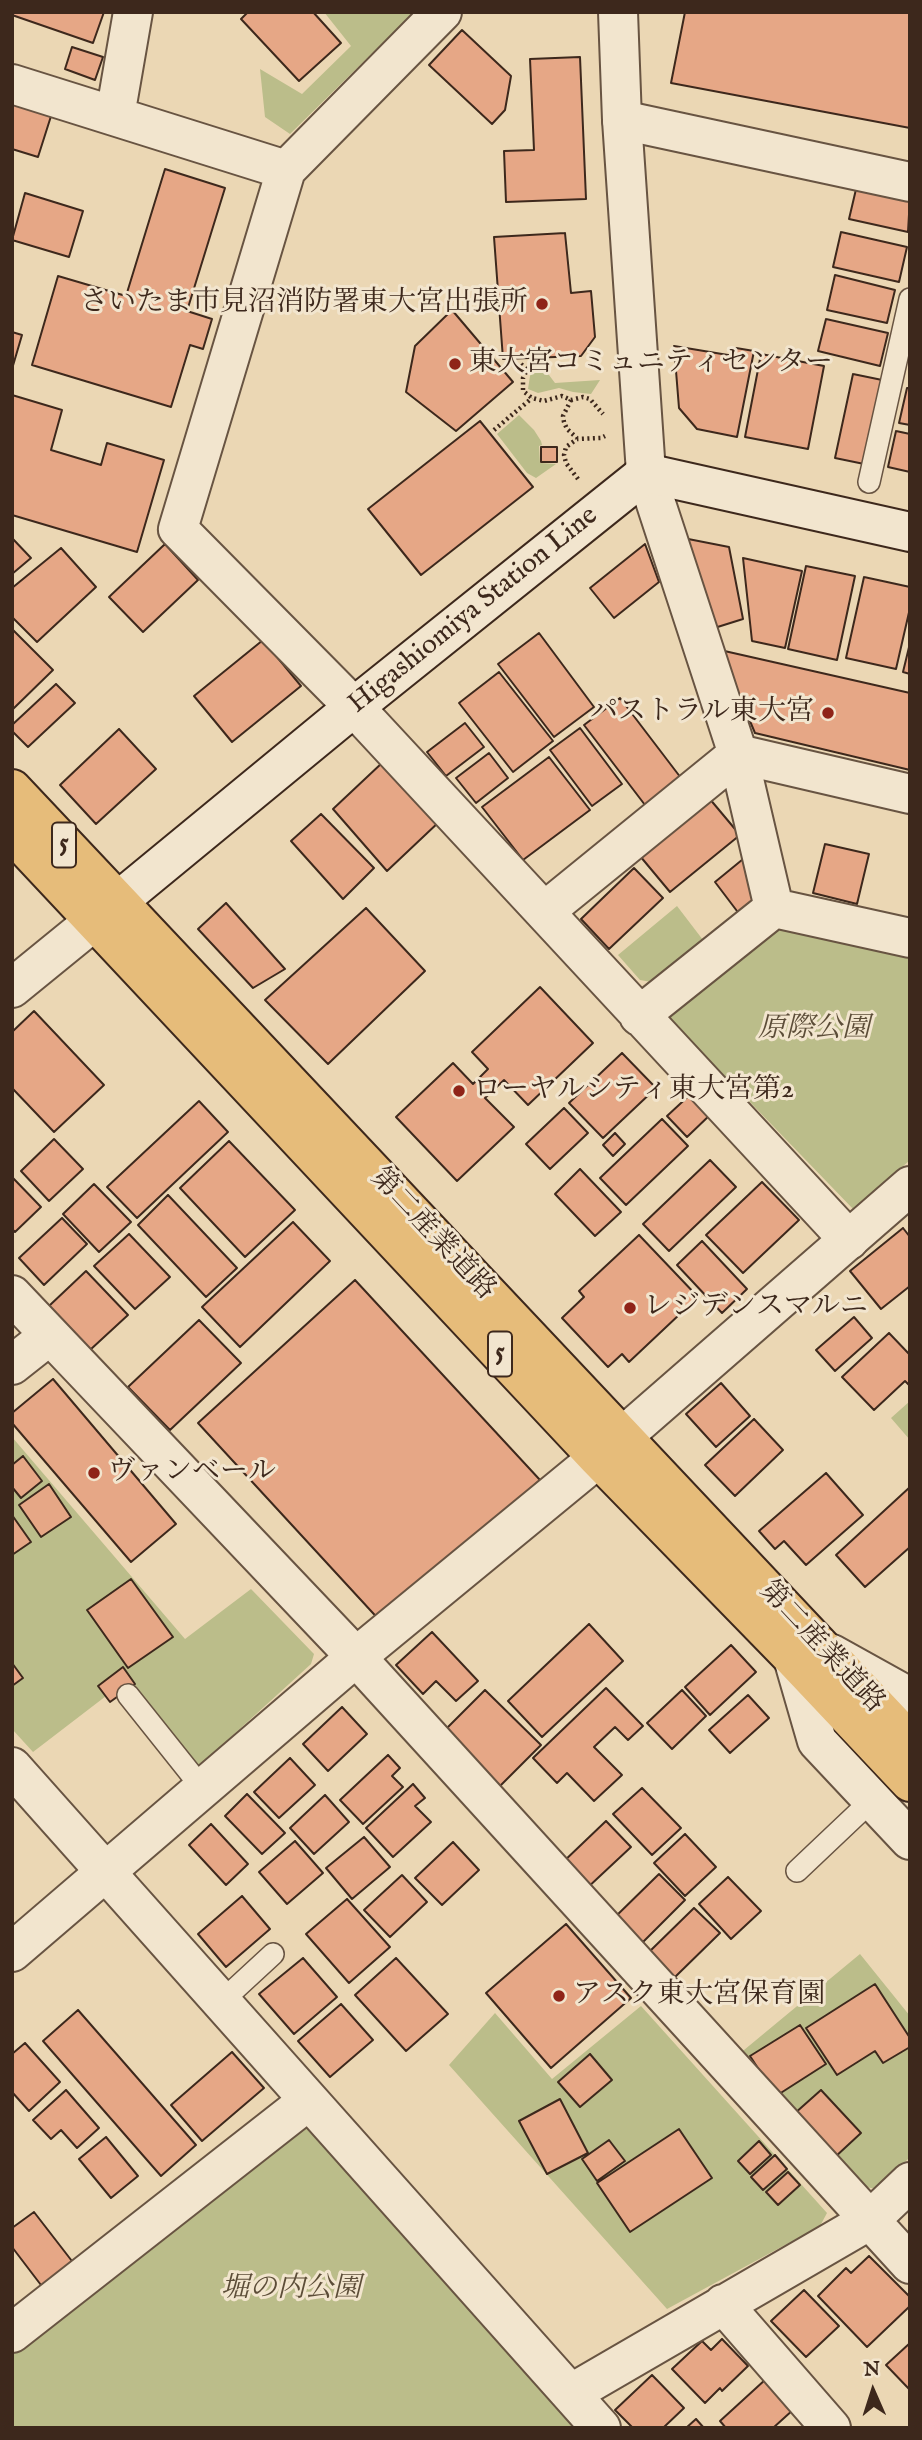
<!DOCTYPE html>
<html>
<head>
<meta charset="utf-8">
<style>
  body { margin:0 }
  #map { position:relative; width:922px; height:2440px; overflow:hidden; background:#ebd7b4; font-family:"IM FELL English",serif }
  canvas { display:block }
  .frame { position:absolute; inset:0; border:14px solid #3d281c; pointer-events:none }
  .north { position:absolute; left:838px; top:2356px; width:70px; height:70px; -webkit-text-stroke:5px #f2e5ce; paint-order:stroke; rotate:357deg; font-size:19px; font-weight:700; line-height:28px; text-align:center; color:#3d281c }
  .north::after { content:''; display:block; margin:auto; width:24px; height:32px; background:#3d281c; clip-path:polygon(50% 0,100% 100%,50% 72%,0 100%) }
</style>
</head>
<body>
<div id="map">
<canvas width="922" height="2440"></canvas>
<div class="frame"></div>
<div class="north">N</div>
</div>
<script>
const ctx = document.querySelector('canvas').getContext('2d');
ctx.lineJoin = 'round';
function paint(path, color) {
  ctx.fillStyle = color;
  ctx.fill(path, 'evenodd');
}
function toPath(rows) {
  const path = new Path2D();
  for (const r of rows) {
    path.moveTo(r[0], r[1]);
    for (let i = 2; i < r.length; i += 2) path.lineTo(r[i], r[i + 1]);
  }
  return path;
}
function stroke(path, color, width, dash) {
  ctx.strokeStyle = color;
  ctx.lineWidth = width;
  ctx.lineCap = dash ? 'butt' : 'round';
  ctx.setLineDash(dash || []);
  ctx.stroke(path);
}
function write(font, color, halo, rows, align = 'center') {
  ctx.font = font + ' "IM FELL English","Noto Serif JP",serif';
  ctx.lineWidth = 6;
  ctx.setLineDash([]);
  ctx.textBaseline = 'middle';
  ctx.strokeStyle = halo;
  ctx.fillStyle = color;
  for (const [text, x, y, turn = 0] of rows) {
    ctx.save();
    ctx.translate(x, y);
    ctx.rotate((+turn || 0) * Math.PI / 180);
    ctx.textAlign = isNaN(turn) ? turn : align;
    if (halo) ctx.strokeText(text, 0, 0);
    ctx.fillText(text, 0, 0);
    ctx.restore();
  }
}
paint(toPath([
  [324,12,414,12,290,134,265,117,260,69,302,94,351,46],
  [536,371,546,371,555,383,600,380,591,394,573,392,559,388,538,393,528,389,530,376,532,372],
  [519,415,534,430,541,441,542,445,539,446,540,463,556,464,536,478,527,473,497,434],
  [677,906,703,940,657,983,640,980,618,955],
  [771,920,910,953,910,1160,854,1210,666,1015],
  [910,1401,910,1440,891,1418],
  [12,1437,185,1639,251,1589,314,1654,311,1664,199,1766,123,1683,33,1752,12,1729],
  [860,1954,910,2016,910,2157,878,2189,858,2186,738,2055],
  [641,2006,827,2213,820,2226,667,2309,449,2065,495,2013,552,2079],
  [308,2101,602,2428,12,2428,12,2333]
]), '#bbbd8a');
const building = toPath([
  [12,12,104,12,93,43,12,15,12,12],
  [248,12,313,12,341,43,299,81,241,19,248,12],
  [685,12,910,12,910,128,671,83,685,12],
  [462,30,511,76,505,110,492,124,429,65,462,30],
  [72,47,103,57,95,80,65,69,72,47],
  [580,57,586,199,506,202,504,151,534,150,530,59,580,57],
  [12,101,52,113,38,157,12,149,12,101],
  [165,169,225,188,187,311,212,319,203,349,190,345,171,407,32,365,58,276,126,296,165,169],
  [857,185,910,197,908,232,849,219,857,185],
  [25,193,83,211,69,257,12,240,25,193],
  [841,232,907,247,899,282,833,267,841,232],
  [565,233,571,293,591,291,595,337,581,356,503,359,494,237,565,233],
  [835,275,895,290,887,323,827,310,835,275],
  [452,310,513,382,456,431,406,392,415,346,452,310],
  [826,319,888,333,880,366,818,351,826,319],
  [12,332,22,335,12,369,12,332],
  [674,346,734,356,736,348,754,351,737,437,697,429,679,408,674,346],
  [761,354,824,366,808,449,745,437,761,354],
  [853,374,887,381,869,465,835,458,853,374],
  [907,388,910,388,910,425,899,423,907,388],
  [12,395,62,410,51,450,101,465,107,443,164,460,137,552,12,515,12,395],
  [480,421,533,487,421,575,368,509,480,421],
  [896,431,910,434,910,472,888,467,896,431],
  [541,447,557,447,557,462,541,462,541,447],
  [678,537,729,547,743,619,708,630,678,537],
  [12,538,31,558,12,574,12,538],
  [165,544,198,580,143,632,109,597,165,544],
  [645,544,659,582,614,618,590,588,645,544],
  [61,548,96,587,37,642,12,617,12,588,61,548],
  [743,558,802,571,785,648,752,641,743,558],
  [806,566,855,576,837,660,788,649,806,566],
  [864,577,910,587,910,608,896,669,846,658,864,577],
  [12,629,53,670,12,710,12,629],
  [539,633,594,707,554,737,498,664,539,633],
  [263,640,301,686,232,742,194,696,263,640],
  [910,643,910,674,903,672,910,643],
  [720,650,910,693,910,770,755,733,720,650],
  [499,672,553,741,513,772,459,703,499,672],
  [56,684,75,703,28,747,12,731,12,725,56,684],
  [620,698,681,778,645,805,584,725,620,698],
  [465,723,484,747,446,776,427,752,465,723],
  [580,728,622,784,592,806,550,750,580,728],
  [119,729,156,769,96,824,60,785,119,729],
  [489,753,508,778,476,803,456,778,489,753],
  [549,757,590,810,523,860,482,807,549,757],
  [383,762,441,820,387,871,333,809,383,762],
  [709,798,740,835,670,892,640,856,709,798],
  [321,814,374,868,343,899,291,841,321,814],
  [825,844,869,854,857,904,813,893,825,844],
  [748,855,755,893,752,905,740,915,715,882,748,855],
  [634,868,663,898,609,949,581,919,634,868],
  [226,903,285,969,253,988,198,929,226,903],
  [366,908,425,971,328,1064,265,1000,366,908],
  [540,987,593,1043,528,1105,504,1080,485,1098,514,1127,457,1181,396,1117,453,1063,473,1084,488,1069,472,1052,540,987],
  [34,1011,104,1085,54,1132,12,1088,12,1032,34,1011],
  [622,1053,656,1088,603,1138,569,1103,622,1053],
  [694,1091,713,1112,687,1137,667,1116,694,1091],
  [199,1101,228,1132,137,1218,107,1187,199,1101],
  [564,1108,588,1133,550,1169,526,1144,564,1108],
  [662,1119,688,1146,626,1205,600,1178,662,1119],
  [615,1133,625,1144,613,1156,603,1145,615,1133],
  [54,1139,83,1169,49,1201,21,1171,54,1139],
  [229,1141,295,1210,245,1257,180,1188,229,1141],
  [710,1160,736,1187,669,1251,643,1224,710,1160],
  [580,1169,621,1212,595,1236,555,1194,580,1169],
  [12,1177,41,1207,15,1232,12,1229,12,1177],
  [762,1182,799,1220,743,1273,706,1235,762,1182],
  [94,1184,131,1222,99,1252,63,1214,94,1184],
  [168,1195,237,1268,206,1297,138,1225,168,1195],
  [62,1218,87,1244,44,1285,19,1258,62,1218],
  [293,1222,330,1261,240,1347,202,1307,293,1222],
  [903,1228,910,1237,910,1286,881,1309,850,1271,903,1228],
  [129,1234,170,1277,135,1309,94,1266,129,1234],
  [639,1235,698,1297,629,1362,622,1354,608,1367,562,1318,584,1297,579,1291,639,1235],
  [702,1241,747,1289,722,1313,677,1265,702,1241],
  [86,1271,128,1315,90,1350,49,1306,86,1271],
  [355,1280,540,1480,383,1624,198,1423,355,1280],
  [854,1317,872,1338,835,1371,816,1350,854,1317],
  [199,1320,241,1363,170,1430,128,1387,199,1320],
  [889,1333,910,1355,910,1386,905,1381,874,1410,842,1377,889,1333],
  [53,1379,176,1524,131,1562,12,1423,12,1413,53,1379],
  [721,1383,750,1416,716,1447,686,1414,721,1383],
  [754,1419,783,1450,735,1496,705,1465,754,1419],
  [23,1456,42,1481,21,1498,12,1487,12,1465,23,1456],
  [826,1473,863,1515,806,1565,784,1541,775,1549,759,1531,826,1473],
  [49,1484,71,1517,41,1537,19,1505,49,1484],
  [910,1487,910,1547,865,1587,836,1555,910,1487],
  [12,1515,31,1542,12,1555,12,1515],
  [131,1579,173,1637,128,1668,87,1610,131,1579],
  [589,1624,623,1661,542,1737,508,1701,589,1624],
  [432,1632,478,1681,456,1701,436,1681,423,1694,396,1665,432,1632],
  [731,1645,756,1672,710,1715,685,1687,731,1645],
  [12,1663,23,1678,12,1686,12,1663],
  [123,1667,135,1684,110,1702,98,1686,123,1667],
  [606,1688,643,1726,628,1740,615,1727,594,1747,622,1775,594,1801,567,1773,557,1783,533,1758,606,1688],
  [485,1690,541,1745,500,1786,445,1730,485,1690],
  [682,1690,706,1716,672,1749,647,1723,682,1690],
  [748,1695,769,1718,730,1753,709,1730,748,1695],
  [342,1707,367,1734,328,1771,303,1744,342,1707],
  [388,1755,400,1768,392,1776,403,1787,363,1824,340,1800,388,1755],
  [290,1758,315,1785,279,1818,254,1792,290,1758],
  [413,1784,425,1798,415,1806,431,1822,393,1857,366,1828,413,1784],
  [642,1788,681,1828,652,1855,613,1814,642,1788],
  [247,1794,285,1833,262,1854,225,1816,247,1794],
  [325,1795,349,1822,314,1854,290,1828,325,1795],
  [606,1821,631,1847,585,1890,561,1864,606,1821],
  [211,1824,248,1864,226,1885,189,1845,211,1824],
  [685,1834,716,1867,685,1896,654,1863,685,1834],
  [364,1837,390,1867,352,1899,326,1868,364,1837],
  [295,1841,323,1873,287,1904,259,1872,295,1841],
  [453,1842,479,1870,442,1905,415,1878,453,1842],
  [659,1874,685,1900,637,1948,611,1921,659,1874],
  [402,1875,427,1902,390,1937,364,1910,402,1875],
  [728,1877,761,1911,731,1939,699,1904,728,1877],
  [242,1896,270,1929,226,1967,198,1934,242,1896],
  [347,1899,390,1947,349,1983,306,1934,347,1899],
  [694,1908,720,1933,674,1978,648,1953,694,1908],
  [566,1924,631,1998,551,2068,486,1993,566,1924],
  [303,1958,337,1997,294,2034,259,1994,303,1958],
  [396,1958,448,2014,406,2051,355,1995,396,1958],
  [875,1984,910,2038,910,2047,883,2063,875,2051,837,2075,806,2028,875,1984],
  [341,2004,373,2040,330,2077,298,2041,341,2004],
  [78,2010,196,2145,161,2176,43,2041,78,2010],
  [800,2025,826,2064,776,2096,750,2056,800,2025],
  [25,2043,60,2082,29,2111,12,2092,12,2054,25,2043],
  [232,2052,264,2088,202,2141,171,2105,232,2052],
  [590,2054,612,2080,580,2107,558,2082,590,2054],
  [66,2090,99,2128,77,2148,61,2130,51,2139,33,2120,66,2090],
  [821,2090,861,2133,834,2158,794,2114,821,2090],
  [560,2099,588,2153,547,2174,519,2121,560,2099],
  [679,2129,712,2178,630,2232,597,2183,679,2129],
  [106,2137,138,2176,111,2198,79,2159,106,2137],
  [609,2140,625,2161,597,2181,582,2159,609,2140],
  [759,2141,771,2155,750,2174,738,2161,759,2141],
  [775,2155,787,2169,763,2190,751,2177,775,2155],
  [788,2172,800,2185,778,2205,766,2192,788,2172],
  [34,2212,75,2265,44,2289,12,2247,12,2228,34,2212],
  [869,2256,910,2297,910,2306,867,2347,818,2296,846,2268,851,2273,869,2256],
  [804,2290,839,2326,806,2357,771,2321,804,2290],
  [722,2339,748,2366,722,2391,720,2388,705,2403,672,2369,702,2341,711,2350,722,2339],
  [910,2343,910,2390,886,2365,910,2343],
  [652,2375,684,2408,663,2428,633,2428,615,2410,652,2375],
  [766,2379,794,2409,773,2428,726,2428,720,2421,766,2379],
  [696,2419,704,2428,686,2428,696,2419]
]);
paint(building, '#e6a786');
stroke(building, '#3d281c', 2);
const service = toPath([
  [869,482,910,299],
  [128,1695,203,1789],
  [797,1871,872,1800],
  [221,2002,273,1954]
]);
const minor = toPath([
  [442,12,286,170,178,529,354,707,849,1240],
  [12,84,286,170],
  [115,116,133,12],
  [622,120,910,182],
  [646,473,738,754,774,908],
  [545,911,738,754,910,794],
  [639,1016,774,908,910,938],
  [12,1295,356,1657,910,2264],
  [12,1365,50,1335],
  [832,1654,904,1694,910,1700],
  [793,1658,817,1741,910,1840],
  [12,1767,601,2428],
  [723,2304,831,2428],
  [12,2333,308,2101],
  [572,2393,870,2220,910,2182]
]);
const tertiary = toPath([
  [618,12,622,120,646,473],
  [12,988,93,922],
  [12,1952,356,1657,598,1458,910,1186]
]);
const secondary = toPath([
  [94,921,354,707,646,473,910,532]
]);
const primary = toPath([
  [12,789,910,1742],
  [12,833,598,1458,793,1658,910,1782]
]);
stroke(service, '#685442', 24);
stroke(minor, '#685442', 42);
stroke(tertiary, '#685442', 42);
stroke(secondary, '#3d281c', 42);
stroke(primary, '#3d281c', 42);
stroke(toPath([
  [521,364,527,370,523,378,523,391,532,398,544,401,562,396,571,400,583,397,590,399,603,414],
  [571,400,563,416,564,422,567,429,577,438],
  [494,430,532,398],
  [578,479,566,463,564,455,566,447,577,439,601,438,605,436]
]), '#3d281c', 4.5, [2, 3.5]);
stroke(service, '#f2e5ce', 21);
stroke(minor, '#f2e5ce', 38);
stroke(tertiary, '#f2e5ce', 38);
stroke(secondary, '#f2e5ce', 38);
stroke(primary, '#e6bc7a', 38);
for (const [x, y, r, color] of [
  [542,304,7,"#8f2418"],
  [455,364,7,"#8f2418"],
  [828,713,7,"#8f2418"],
  [459,1091,7,"#8f2418"],
  [630,1308,7,"#8f2418"],
  [94,1473,7,"#8f2418"],
  [559,1996,7,"#8f2418"]
]) {
  const dot = new Path2D();
  dot.arc(x, y, r, 0, 2 * Math.PI);
  ctx.fillStyle = color;
  ctx.fill(dot);
  stroke(dot, '#f2e5ce', 2.5);
}
for (const [x, y, w] of [
  [64,845,24],
  [500,1354,24]
]) {
  const box = new Path2D();
  box.roundRect(x - w / 2, y - 22.5, w, 45, 5);
  ctx.fillStyle = '#f2e5ce';
  ctx.fill(box);
  stroke(box, '#3d281c', 2);
}
write('bold 26px', '#3d281c', null, [
  ["5",64,845],
  ["5",500,1354]
]);
write('28px', '#3d281c', '#f2e5ce', [
  ["さいたま市見沼消防署東大宮出張所",528,304,"right"],
  ["東大宮コミュニティセンター",469,364],
  ["パストラル東大宮",814,713,"right"],
  ["ローヤルシティ東大宮第2",473,1091],
  ["レジデンスマルニ",644,1308],
  ["ヴァンベール",108,1473],
  ["アスク東大宮保育園",573,1996]
], 'left');
write('28px', '#3d281c', '#f2e5ce', [
  ["Higashiomiya Station Line",474,611,-39],
  ["第二産業道路",432,1235,47],
  ["第二産業道路",821,1648,47]
]);
write('italic 28px', '#5c4d38', '#f2e5ce', [
  ["原際公園",814,1030],
  ["堀の内公園",291,2290]
]);
</script>
</body>
</html>
